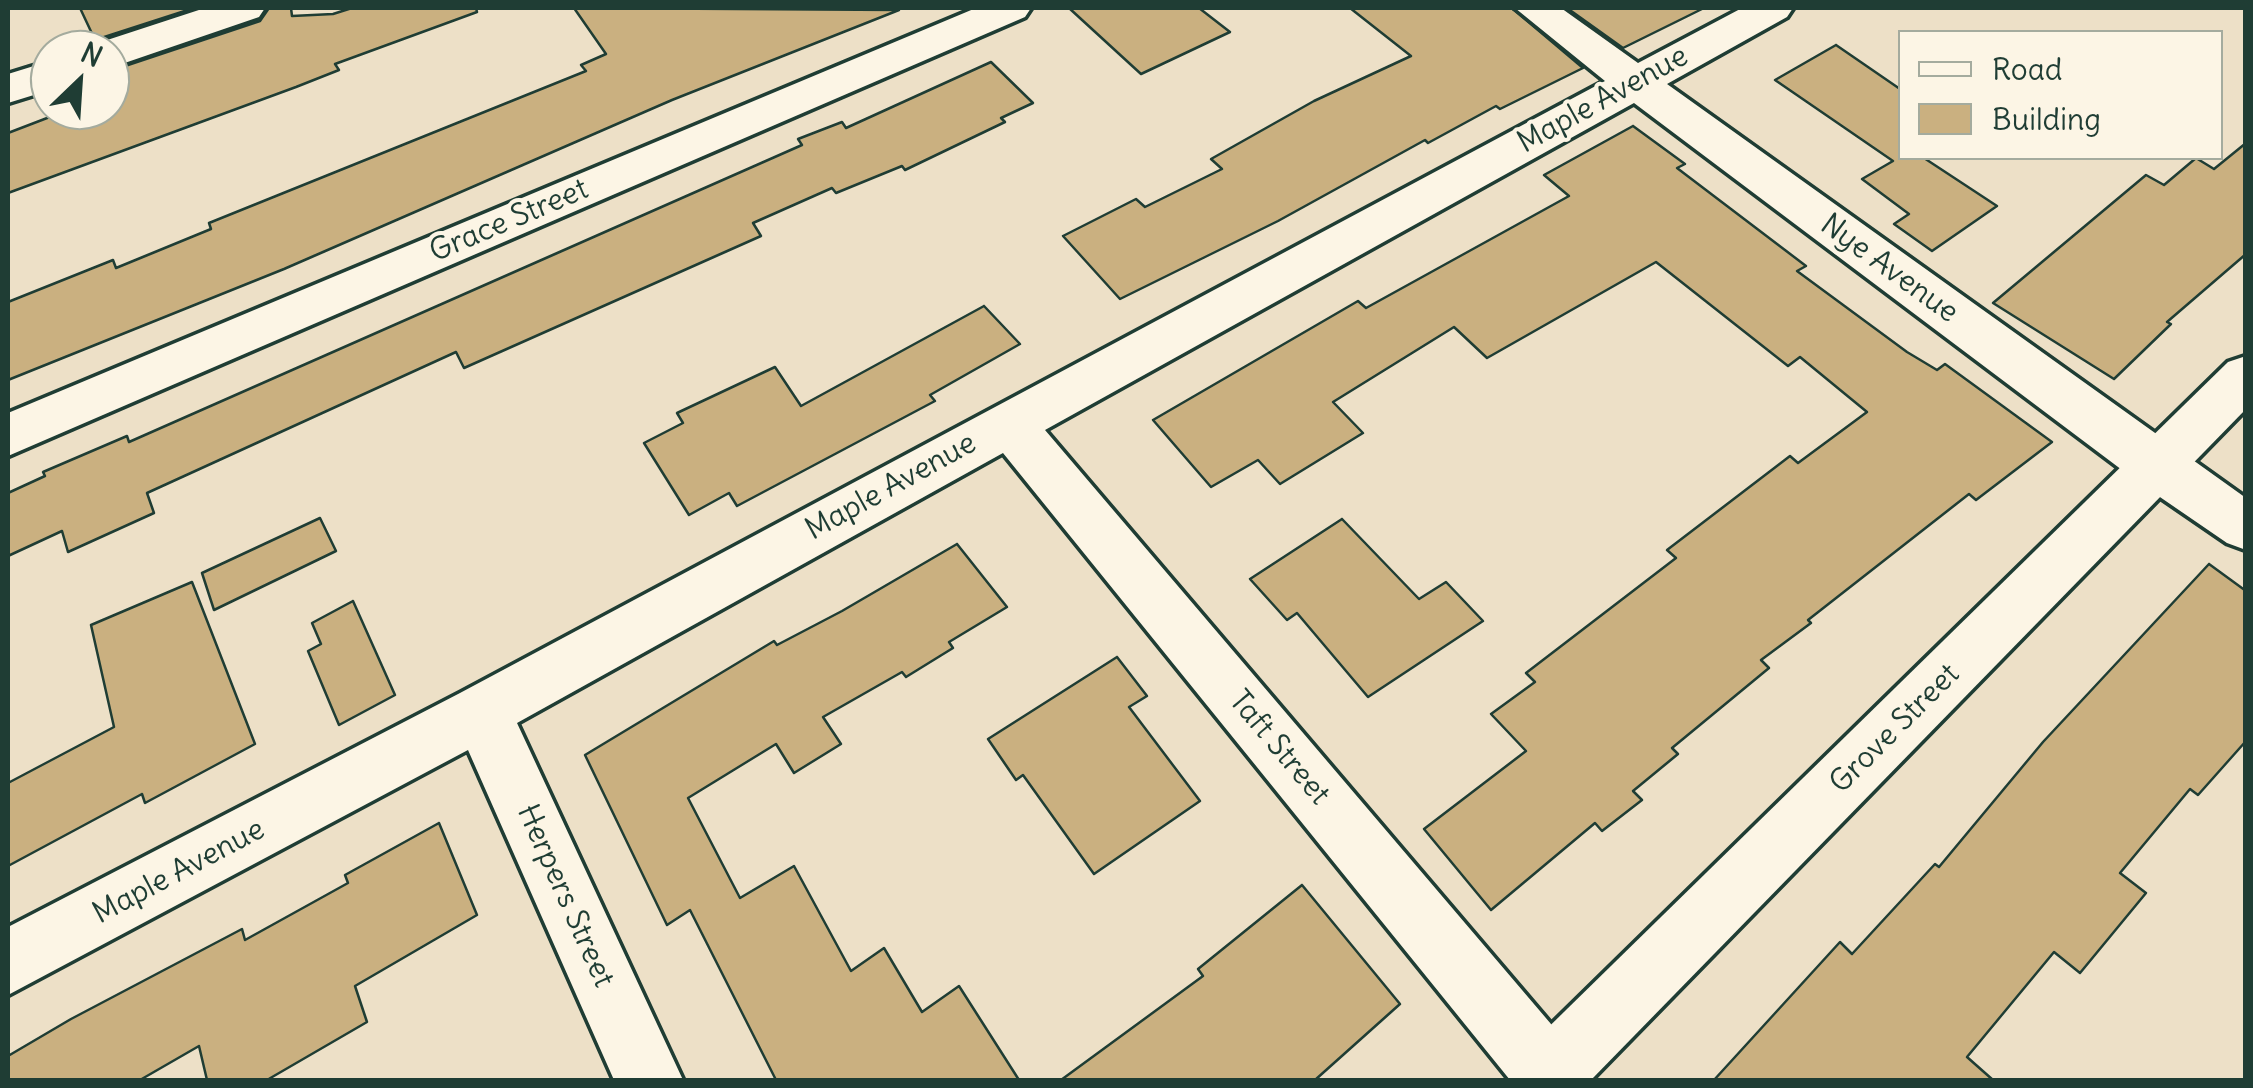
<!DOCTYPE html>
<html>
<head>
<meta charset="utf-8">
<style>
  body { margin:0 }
  #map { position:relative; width:2253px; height:1088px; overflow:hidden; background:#ede0c7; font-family:Delius,sans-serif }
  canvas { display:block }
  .frame { position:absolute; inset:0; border:10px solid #1f3d34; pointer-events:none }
  .legend { position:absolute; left:1898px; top:30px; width:325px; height:130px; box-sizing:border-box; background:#fcf5e5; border:2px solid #a4ab9e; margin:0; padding:12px 18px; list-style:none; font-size:30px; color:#1f3d34 }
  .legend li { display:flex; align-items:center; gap:20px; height:50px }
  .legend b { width:50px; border:2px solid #a4ab9e }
  .north { position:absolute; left:30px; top:30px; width:100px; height:100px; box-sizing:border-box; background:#fcf5e5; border:2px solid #a4ab9e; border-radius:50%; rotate:25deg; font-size:28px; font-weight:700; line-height:40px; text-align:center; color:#1f3d34 }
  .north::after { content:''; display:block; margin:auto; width:35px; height:45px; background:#1f3d34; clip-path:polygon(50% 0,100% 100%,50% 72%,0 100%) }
</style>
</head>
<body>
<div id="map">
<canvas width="2253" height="1088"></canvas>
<div class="frame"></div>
<ul class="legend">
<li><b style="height:12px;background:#fcf5e5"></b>Road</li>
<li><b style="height:28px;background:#cab080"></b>Building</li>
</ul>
<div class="north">N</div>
</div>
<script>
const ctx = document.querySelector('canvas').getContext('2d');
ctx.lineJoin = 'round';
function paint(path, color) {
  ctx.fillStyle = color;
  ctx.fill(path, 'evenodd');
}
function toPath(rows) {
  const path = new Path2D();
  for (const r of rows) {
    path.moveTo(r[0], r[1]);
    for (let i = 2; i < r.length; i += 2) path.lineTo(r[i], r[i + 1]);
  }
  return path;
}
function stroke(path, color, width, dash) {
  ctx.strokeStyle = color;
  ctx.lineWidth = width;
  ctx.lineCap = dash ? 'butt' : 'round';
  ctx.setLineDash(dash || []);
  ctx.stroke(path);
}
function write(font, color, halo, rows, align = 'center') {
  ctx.font = font + ' Delius,sans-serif';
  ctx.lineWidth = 8;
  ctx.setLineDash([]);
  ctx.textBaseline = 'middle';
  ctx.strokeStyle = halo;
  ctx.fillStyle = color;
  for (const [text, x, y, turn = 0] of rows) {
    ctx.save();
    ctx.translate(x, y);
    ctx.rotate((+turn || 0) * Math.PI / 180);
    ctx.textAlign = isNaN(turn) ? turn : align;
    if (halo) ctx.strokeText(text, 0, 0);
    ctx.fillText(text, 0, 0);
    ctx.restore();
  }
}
const building = toPath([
  [80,8,194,8,95,40,80,8],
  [269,8,291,8,292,16,333,14,352,8,476,8,477,12,335,64,339,70,296,87,8,193,8,133,68,110,110,110,110,94,120,91,110,71,260,21,269,8],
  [574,8,899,10,672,100,284,269,8,380,8,302,113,260,116,268,211,229,209,223,586,71,581,65,606,54,574,8],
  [1069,8,1199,8,1230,32,1141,74,1069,8],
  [1350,8,1512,8,1583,68,1500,109,1496,106,1428,143,1425,140,1278,221,1120,299,1063,236,1136,199,1145,207,1222,169,1211,159,1314,101,1411,56,1350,8],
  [1567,8,1704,8,1623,48,1567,8],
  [1836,45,1900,89,1900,158,1924,158,1997,206,1932,251,1894,224,1909,214,1862,179,1893,161,1775,80,1836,45],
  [991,62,1033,103,1001,118,1005,122,905,170,902,166,836,193,832,188,753,223,761,236,464,368,456,352,147,493,154,513,68,552,62,531,8,556,8,493,45,476,43,472,127,436,129,442,802,145,798,139,842,122,846,128,991,62],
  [1633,126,1685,164,1677,168,1806,266,1797,271,1907,352,1937,370,1945,364,2052,442,1976,500,1969,494,1808,620,1811,623,1761,660,1769,668,1672,748,1678,754,1633,791,1642,800,1602,831,1595,823,1491,910,1424,829,1526,751,1491,714,1535,682,1526,673,1676,558,1667,550,1790,456,1798,463,1867,412,1800,357,1788,366,1656,262,1487,358,1454,327,1333,402,1363,433,1280,484,1258,460,1211,487,1153,420,1358,301,1366,308,1569,196,1544,175,1633,126],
  [2246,143,2246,254,2167,322,2171,324,2114,379,1993,303,2146,175,2164,185,2196,158,2214,169,2246,143],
  [984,306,1020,344,930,395,935,401,737,506,729,493,689,515,644,443,683,423,677,413,775,367,801,406,984,306],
  [320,518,336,551,214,610,202,573,320,518],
  [1342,519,1419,599,1446,582,1483,621,1368,697,1297,613,1287,620,1250,579,1342,519],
  [957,544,1007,607,949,642,953,648,906,677,902,672,823,717,841,744,794,773,776,744,688,798,740,898,794,866,851,971,884,948,922,1012,959,986,1019,1080,776,1080,690,910,667,925,585,755,774,641,777,645,842,611,957,544],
  [2209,564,2246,591,2246,741,2198,795,2190,789,2120,873,2146,893,2080,973,2054,952,1967,1057,1993,1080,1714,1080,1840,942,1852,954,1935,864,1939,867,2043,742,2209,564],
  [192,582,255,744,145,803,142,794,8,866,8,783,114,727,91,625,192,582],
  [353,601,395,695,339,725,308,651,321,644,312,623,353,601],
  [1117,657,1147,696,1129,707,1200,801,1094,874,1023,775,1016,780,988,739,1117,657],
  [439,823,477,915,355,986,367,1022,267,1080,207,1080,199,1046,140,1080,8,1080,8,1056,71,1019,242,929,245,940,348,883,345,875,439,823],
  [1302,885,1400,1004,1315,1080,1061,1080,1203,976,1198,969,1302,885]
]);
paint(building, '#cab080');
stroke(building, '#1f3d34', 2.5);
const minor = toPath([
  [205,8,265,8,259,17,110,68,110,50,92,50,95,44,205,8],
  [976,8,1031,8,1025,17,8,456,8,413,976,8],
  [1515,8,1561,8,1638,63,1742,8,1793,8,1787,17,1667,84,2246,498,2246,550,2227,543,2138,482,1634,103,1045,430,1574,1051,1585,1075,1582,1080,1510,1080,1003,453,517,723,683,1080,614,1080,468,750,8,995,8,927,460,693,1605,81,1515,8],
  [50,61,50,90,8,103,8,74,50,61]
]);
const major = toPath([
  [2246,356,2246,409,1591,1080,1509,1080,1519,1056,2228,362,2246,356]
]);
stroke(minor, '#1f3d34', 7);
stroke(major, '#1f3d34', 7);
paint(minor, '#fcf5e5');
paint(major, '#fcf5e5');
write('30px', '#1f3d34', '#fcf5e5', [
  ["Maple Avenue",1603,100,-29],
  ["Grace Street",509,221,-23],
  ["Nye Avenue",1889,269,36],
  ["Maple Avenue",891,487,-29],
  ["Grove Street",1895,729,-45],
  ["Taft Street",1279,748,50],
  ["Maple Avenue",179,872,-28],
  ["Herpers Street",565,896,66]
]);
</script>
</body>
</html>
